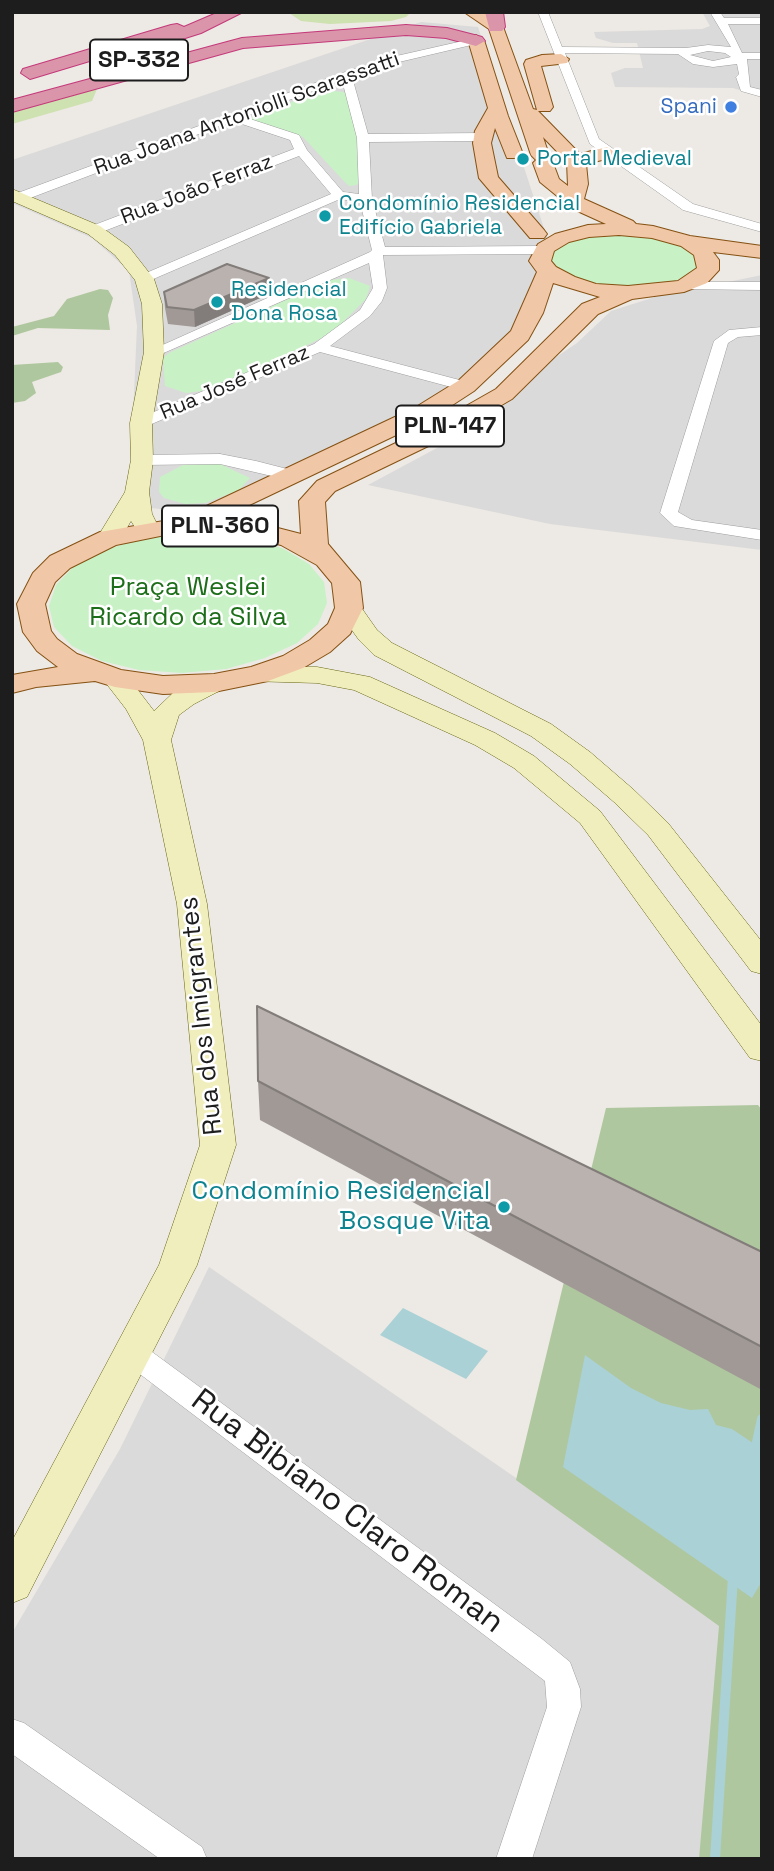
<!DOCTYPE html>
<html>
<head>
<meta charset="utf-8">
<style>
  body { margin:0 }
  #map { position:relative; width:774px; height:1871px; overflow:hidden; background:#ede9e4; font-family:"Space Grotesk",sans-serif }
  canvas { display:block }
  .frame { position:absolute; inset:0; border:14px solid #1d1d1d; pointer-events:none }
</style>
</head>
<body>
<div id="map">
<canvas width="774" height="1871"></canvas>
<div class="frame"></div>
</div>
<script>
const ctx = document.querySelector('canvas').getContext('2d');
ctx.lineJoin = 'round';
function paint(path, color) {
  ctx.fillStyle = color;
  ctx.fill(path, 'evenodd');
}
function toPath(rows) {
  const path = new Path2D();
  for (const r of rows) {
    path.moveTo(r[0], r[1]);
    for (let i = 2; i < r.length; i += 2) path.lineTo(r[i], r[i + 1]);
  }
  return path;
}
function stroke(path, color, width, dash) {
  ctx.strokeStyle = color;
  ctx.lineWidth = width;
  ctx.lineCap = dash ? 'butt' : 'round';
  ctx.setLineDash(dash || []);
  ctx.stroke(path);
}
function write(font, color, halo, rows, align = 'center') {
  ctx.font = font + ' "Space Grotesk",sans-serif';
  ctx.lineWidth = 5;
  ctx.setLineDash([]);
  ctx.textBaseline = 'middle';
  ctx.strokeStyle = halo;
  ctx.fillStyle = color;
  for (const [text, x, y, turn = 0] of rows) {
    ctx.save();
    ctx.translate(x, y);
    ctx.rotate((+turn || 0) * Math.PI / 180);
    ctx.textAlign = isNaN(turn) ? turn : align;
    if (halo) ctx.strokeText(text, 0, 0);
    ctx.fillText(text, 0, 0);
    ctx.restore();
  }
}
paint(toPath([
  [702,12,762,12,762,97,733,88,615,87,611,73,625,68,643,68,637,43,613,43,596,38,594,32,702,29,710,26],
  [421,22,478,27,554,259,553,284,541,318,508,359,229,518,129,505,137,326,129,271,92,238,12,203,12,160],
  [762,275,762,550,550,524,368,485,463,434,509,389,577,343,611,311,655,297],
  [209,1267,762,1647,701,1859,12,1859,12,1633,120,1449]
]), '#dbdada');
paint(toPath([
  [411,12,406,17,391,21,330,24,301,21,289,13],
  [97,89,92,101,12,124,12,112]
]), '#cee1b0');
paint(toPath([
  [100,289,108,290,113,298,108,315,110,330,38,328,12,336,12,327,54,316,67,299],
  [58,362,63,367,61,372,32,382,36,393,25,401,12,403,12,365],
  [758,1105,762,1110,762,1859,699,1859,719,1626,516,1480,606,1108]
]), '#afc79e');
paint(toPath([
  [323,90,344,92,347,95,358,141,361,182,356,185,349,186,342,179,303,137,247,119],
  [628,232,681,244,695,254,697,266,693,271,676,281,634,287,604,285,578,279,559,270,551,259,553,251,574,238],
  [349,278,370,286,366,299,336,329,320,339,209,390,186,393,165,386,163,358,169,353,330,280],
  [187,463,220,464,250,478,239,490,205,503,185,504,164,498,159,492,160,477],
  [214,533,252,538,284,549,309,564,324,582,327,603,318,624,297,643,265,658,226,669,182,673,139,670,102,661,72,646,54,627,49,606,56,585,74,566,102,551,137,540,175,534]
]), '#c8f2c6');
paint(toPath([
  [403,1308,488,1351,466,1379,380,1335],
  [585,1355,631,1388,661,1403,690,1410,708,1409,716,1425,732,1429,762,1449,762,1581,752,1598,563,1467]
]), '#aad1d6');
stroke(toPath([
  [755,1451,762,1419],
  [715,1859,733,1577]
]), '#aad1d6', 10);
const street = toPath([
  [538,12,548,12,562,47,686,48,708,45,731,47,710,12,720,12,724,18,762,18,762,24,728,24,742,53,762,53,762,59,747,59,750,87,762,90,762,97,741,91,736,77,739,74,737,64,713,67,693,64,678,54,565,53,599,139,693,204,762,224,762,232,683,210,590,144,538,12],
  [708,51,725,53,731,57,713,61,690,55,708,51],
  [476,38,480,39,480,43,399,62,352,77,368,134,484,133,490,137,484,141,369,142,372,199,385,247,543,246,550,250,543,254,383,255,387,288,382,301,370,316,330,346,471,383,474,386,471,389,466,391,320,352,147,426,135,426,133,423,135,420,314,344,360,310,373,288,369,263,159,355,154,356,147,352,370,252,372,250,360,202,340,199,144,283,139,282,139,276,331,194,299,156,99,233,89,233,89,227,294,149,290,140,233,121,25,200,15,200,15,194,342,73,392,57,476,38],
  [342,80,357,138,359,194,343,192,307,150,299,135,244,117,342,80],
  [684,282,762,282,762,290,679,289,679,283,684,282],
  [762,327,762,335,738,337,728,343,678,512,692,520,762,530,762,540,674,526,660,513,714,341,729,330,762,327],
  [220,454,256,461,295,471,297,475,289,480,220,464,142,465,134,460,142,455,220,454],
  [134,1343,144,1346,542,1639,570,1662,580,1689,581,1707,532,1859,496,1859,547,1707,545,1681,124,1362,120,1354,124,1346,134,1343],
  [12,1719,24,1723,202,1847,207,1859,160,1859,12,1754,12,1719]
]);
const secondary = toPath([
  [12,189,100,226,129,247,154,279,162,304,164,352,152,423,153,460,149,492,152,514,160,530,156,535,148,537,140,535,131,521,118,543,109,545,100,543,97,538,125,492,131,460,130,423,144,352,142,304,135,280,115,255,88,234,12,201,12,189],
  [349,600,358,603,377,630,392,643,551,724,590,752,634,790,668,823,762,942,762,974,751,971,648,835,614,802,570,764,531,736,374,655,359,640,336,608,340,603,349,600],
  [258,667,317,667,370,677,495,733,534,756,600,811,762,1026,762,1061,750,1058,580,823,514,768,475,745,354,690,317,683,249,681,245,675,249,669,258,667],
  [115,670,124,672,154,711,174,692,205,677,214,675,223,677,227,683,223,689,194,704,179,715,171,740,207,904,236,1145,197,1265,27,1597,12,1603,12,1541,159,1265,200,1145,177,904,143,740,126,709,102,678,106,672,115,670]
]);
const primary = toPath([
  [464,12,483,12,502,24,533,109,537,110,524,64,526,60,542,55,561,54,569,59,567,63,541,66,553,107,550,111,538,111,580,154,607,147,616,153,614,157,586,164,588,184,584,199,633,221,636,224,653,226,690,236,762,246,762,258,713,252,719,260,719,270,707,283,684,292,632,299,598,314,512,399,447,437,335,491,325,502,328,544,360,582,363,608,350,634,330,652,303,668,268,681,214,692,163,694,115,687,95,681,36,687,12,693,12,675,58,667,37,651,23,632,17,604,33,573,50,556,100,532,181,518,416,407,458,381,511,331,537,272,529,261,538,244,555,234,588,225,606,224,573,209,540,182,533,163,536,160,531,155,489,29,464,12],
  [543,137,567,162,568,186,559,179,553,163,547,158,549,155,543,137],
  [619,235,652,238,681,246,694,255,697,268,678,281,628,286,596,284,575,277,556,267,551,261,554,251,569,242,589,237,619,235],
  [553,283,600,297,582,304,496,389,429,427,317,481,299,501,301,534,243,519,220,519,434,417,474,391,528,340,543,313,553,283],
  [170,534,243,535,281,545,317,565,332,583,335,608,328,624,310,640,283,656,251,667,214,674,163,676,121,670,77,654,57,639,51,631,45,604,55,582,70,568,116,545,170,534],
  [476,35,484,40,508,116,523,154,521,158,507,158,495,128,491,143,498,177,544,230,547,234,544,238,530,238,479,178,473,143,475,131,488,108,468,40,476,35]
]);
const highway = toPath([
  [219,12,243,12,201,33,160,46,154,47,146,44,30,79,21,73,23,69,171,25,177,24,184,27,219,12],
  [485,12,503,12,505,27,502,31,490,31,485,12],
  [406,25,447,28,482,37,485,41,476,46,446,38,406,35,243,48,12,112,12,100,242,38,406,25]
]);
stroke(street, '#9e9e9e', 1);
stroke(secondary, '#676612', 1);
stroke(primary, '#855112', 2);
stroke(highway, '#c33979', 2);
paint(street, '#fff');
paint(secondary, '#f1eebe');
paint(primary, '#f0c7a7');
paint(highway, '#db95ab');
paint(toPath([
  [269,278,269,294,195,327,168,324,165,308,164,292],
  [258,1081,762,1252,762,1390,260,1120]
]), '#a09996');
paint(toPath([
  [269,278,269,294,195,327,194,310]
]), '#827d7a');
const building = toPath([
  [227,264,269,278,194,310,167,307,164,292,227,264],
  [257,1006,762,1252,762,1347,258,1081,257,1006]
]);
paint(building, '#bab2ae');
stroke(building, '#827d7a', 2);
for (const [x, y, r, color] of [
  [731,107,7,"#3f7fe0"],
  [523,159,7,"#0f9aa8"],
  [325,216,7,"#0f9aa8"],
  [217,302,7,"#0f9aa8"],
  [504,1207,7,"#0f9aa8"]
]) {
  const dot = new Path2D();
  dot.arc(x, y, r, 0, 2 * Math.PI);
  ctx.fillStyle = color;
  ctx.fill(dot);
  stroke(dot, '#fff', 2.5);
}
write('21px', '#366cbe', '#fff', [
  ["Spani",717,107]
], 'right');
write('21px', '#1d1d1d', '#fff', [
  ["Rua Joana Antoniolli Scarassatti",247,114,-20],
  ["Rua João Ferraz",197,190,-21],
  ["Rua José Ferraz",235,383,-23]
]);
write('21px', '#0d838f', '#fff', [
  ["Portal Medieval",537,159],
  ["Condomínio Residencial",339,204],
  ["Edifício Gabriela",339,228],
  ["Residencial",231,290],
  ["Dona Rosa",231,314]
], 'left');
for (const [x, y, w] of [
  [139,60,98],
  [450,426,108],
  [220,526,116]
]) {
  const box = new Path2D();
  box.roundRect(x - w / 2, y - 20.5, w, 41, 5);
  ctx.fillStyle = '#fff';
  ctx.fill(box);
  stroke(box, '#1d1d1d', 2);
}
write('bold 24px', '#1d1d1d', null, [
  ["SP-332",139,60],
  ["PLN-147",450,426],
  ["PLN-360",220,526]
]);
write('26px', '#1c6e19', '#fff', [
  ["Praça Weslei",188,588],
  ["Ricardo da Silva",188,618]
]);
write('26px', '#1d1d1d', '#fff', [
  ["Rua dos Imigrantes",202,1016,-96]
]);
write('26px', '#0d838f', '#fff', [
  ["Condomínio Residencial",490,1192],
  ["Bosque Vita",490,1222]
], 'right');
write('32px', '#1d1d1d', '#fff', [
  ["Rua Bibiano Claro Roman",347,1512,37]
]);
</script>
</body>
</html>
